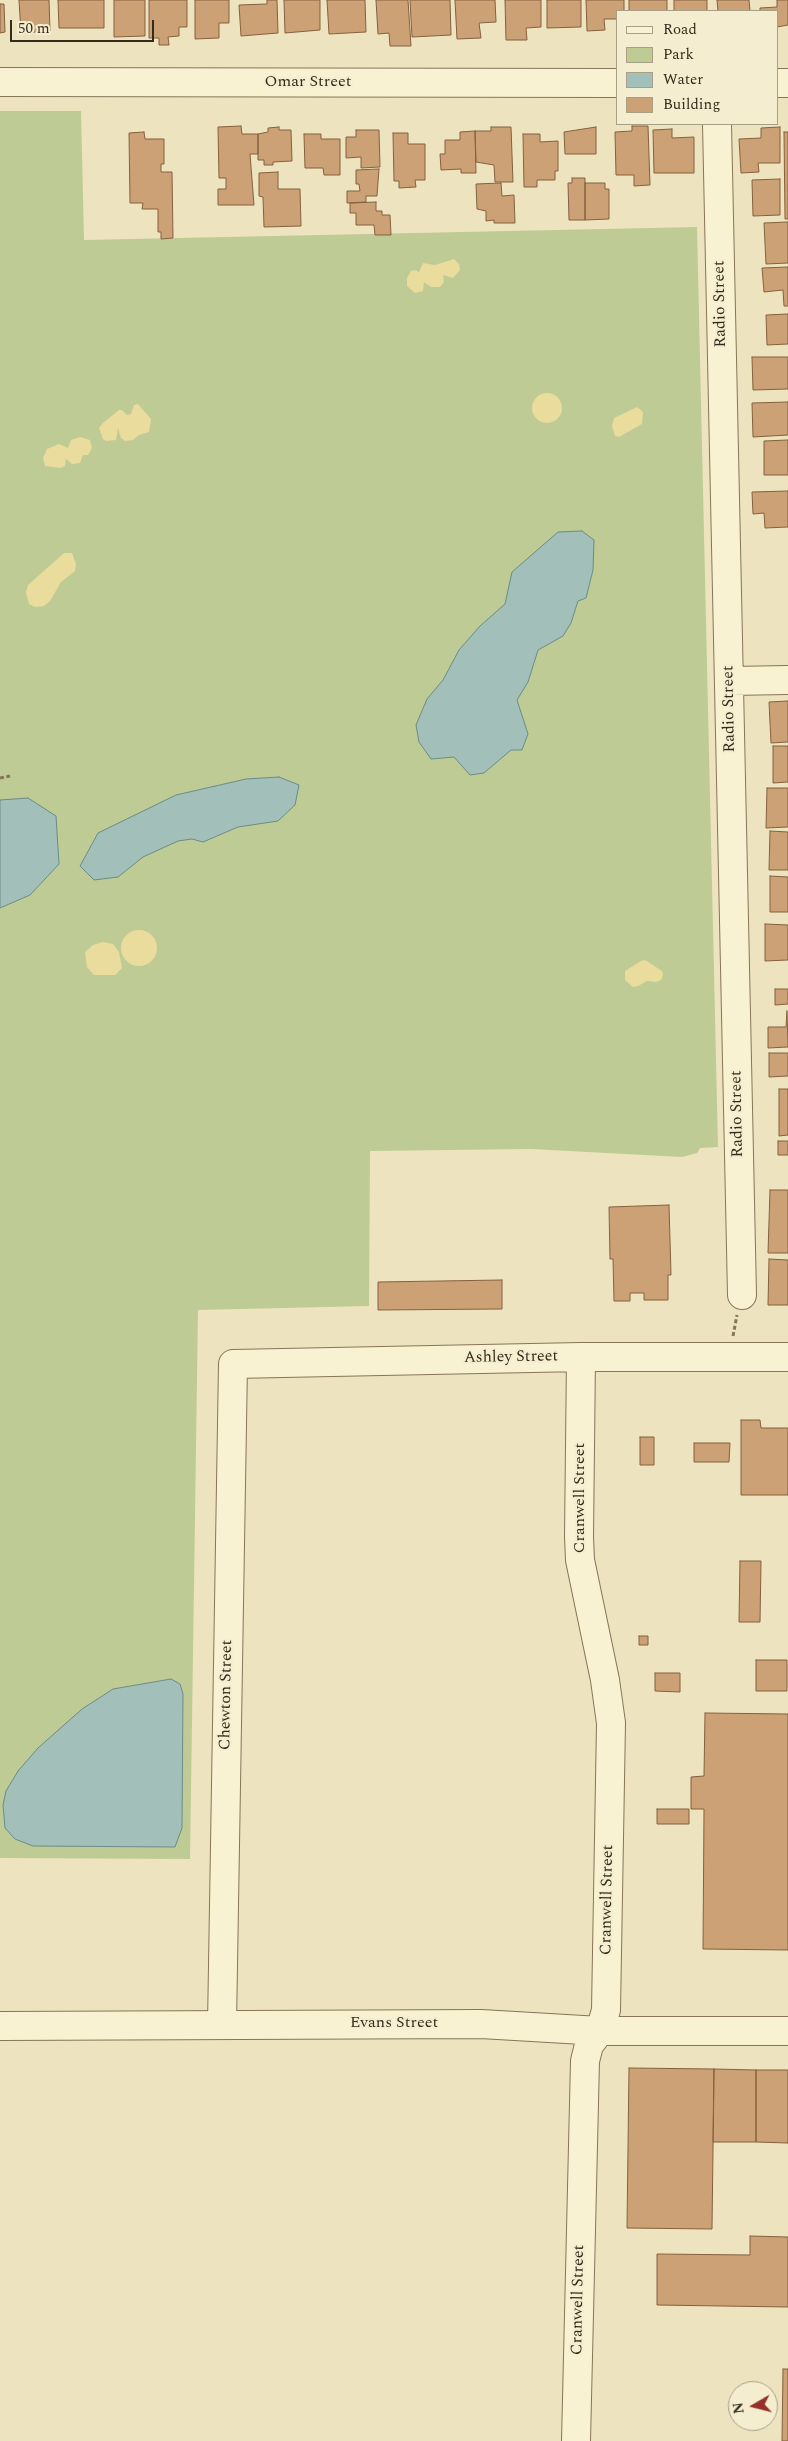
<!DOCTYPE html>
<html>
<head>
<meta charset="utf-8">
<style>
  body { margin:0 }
  #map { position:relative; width:788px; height:2441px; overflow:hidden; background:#ede4bf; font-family:Spectral,serif }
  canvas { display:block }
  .legend { position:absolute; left:616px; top:10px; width:162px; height:115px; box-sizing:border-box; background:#f5edcf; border:1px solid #a89f87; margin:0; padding:6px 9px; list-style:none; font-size:15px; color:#352b1c }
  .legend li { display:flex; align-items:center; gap:10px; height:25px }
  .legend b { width:25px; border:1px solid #a89f87 }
  .north { position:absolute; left:728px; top:2381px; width:50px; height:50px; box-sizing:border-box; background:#f5edcf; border:1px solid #a89f87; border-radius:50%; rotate:262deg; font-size:14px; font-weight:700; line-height:20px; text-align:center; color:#352b1c }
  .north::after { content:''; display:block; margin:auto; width:18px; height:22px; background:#943229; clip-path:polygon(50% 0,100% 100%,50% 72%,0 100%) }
  .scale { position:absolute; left:10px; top:20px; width:144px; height:22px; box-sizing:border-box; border:2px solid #352b1c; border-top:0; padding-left:6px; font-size:15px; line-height:18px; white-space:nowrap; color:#352b1c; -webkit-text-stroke:4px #f5edcf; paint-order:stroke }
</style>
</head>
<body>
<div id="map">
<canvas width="788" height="2441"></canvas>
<ul class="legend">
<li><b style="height:6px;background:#f8f1d2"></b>Road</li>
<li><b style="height:14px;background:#bfcb94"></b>Park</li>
<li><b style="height:14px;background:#a2bfb9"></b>Water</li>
<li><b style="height:14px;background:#cba175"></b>Building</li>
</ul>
<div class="north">N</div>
<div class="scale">50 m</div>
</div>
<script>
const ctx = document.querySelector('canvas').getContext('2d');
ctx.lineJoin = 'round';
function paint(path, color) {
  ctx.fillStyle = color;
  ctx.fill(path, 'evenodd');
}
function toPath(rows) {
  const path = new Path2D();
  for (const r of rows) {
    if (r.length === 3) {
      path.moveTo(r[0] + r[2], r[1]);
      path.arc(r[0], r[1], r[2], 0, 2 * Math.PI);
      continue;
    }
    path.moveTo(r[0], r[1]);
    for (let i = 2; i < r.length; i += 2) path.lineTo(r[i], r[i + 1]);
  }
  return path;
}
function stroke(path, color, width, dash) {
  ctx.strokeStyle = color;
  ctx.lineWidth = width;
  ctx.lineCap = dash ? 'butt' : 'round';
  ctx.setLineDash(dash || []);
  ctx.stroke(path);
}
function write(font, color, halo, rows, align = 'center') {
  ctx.font = font + ' Spectral,serif';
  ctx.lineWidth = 4;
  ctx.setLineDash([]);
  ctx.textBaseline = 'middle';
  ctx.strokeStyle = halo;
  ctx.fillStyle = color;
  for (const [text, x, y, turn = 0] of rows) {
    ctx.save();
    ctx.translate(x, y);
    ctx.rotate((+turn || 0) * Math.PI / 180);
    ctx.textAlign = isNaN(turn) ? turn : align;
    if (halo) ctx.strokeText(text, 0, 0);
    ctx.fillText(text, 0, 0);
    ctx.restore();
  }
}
paint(toPath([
  [0,111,81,111,84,240,697,227,718,1147,700,1148,697,1153,682,1157,531,1149,370,1151,369,1306,198,1310,190,1859,0,1858]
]), '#bfcb94');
paint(toPath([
  [454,259,459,264,460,270,453,278,443,275,444,282,440,287,431,287,424,282,423,291,415,293,407,286,407,278,411,271,415,270,419,272,423,263,435,265],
  [547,408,15],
  [138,404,151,419,149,432,139,435,133,440,125,441,121,438,118,428,116,440,106,441,103,439,99,428,103,423,119,410,122,410,127,415,131,414,134,405],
  [637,407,643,412,642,424,619,437,615,436,612,426,614,418],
  [80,437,90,440,92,448,88,455,83,455,80,463,72,464,66,459,65,466,61,468,45,466,43,458,47,449,59,444,68,448,71,440],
  [64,553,72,553,76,564,75,571,61,582,50,601,44,606,35,607,29,604,26,592,28,585],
  [139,948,18],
  [103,942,113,944,119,952,122,968,115,975,94,975,87,967,85,952,93,945],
  [645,960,662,971,663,975,661,980,656,982,647,981,638,986,633,987,625,980,625,971,641,961]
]), '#e9dc9c');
const water = toPath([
  [582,531,594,540,593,570,586,598,578,601,571,623,563,636,538,650,528,682,517,700,528,734,522,750,511,750,484,773,470,775,454,757,431,759,419,742,416,725,427,699,443,680,459,650,480,626,505,604,512,572,558,532,582,531],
  [279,777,299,785,295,805,278,821,238,827,203,842,192,839,178,841,143,857,118,877,94,880,80,866,98,833,176,795,246,779,279,777],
  [28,798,56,816,59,864,30,895,0,908,0,800,28,798],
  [171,1679,180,1684,183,1694,182,1828,175,1847,33,1846,15,1839,5,1828,3,1805,6,1791,18,1771,38,1748,82,1709,113,1689,171,1679]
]);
paint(water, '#a2bfb9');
stroke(water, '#6a8d87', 1);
const building = toPath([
  [19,0,49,0,50,31,21,33,19,0],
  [58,0,104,0,104,28,59,28,58,0],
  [114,0,145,0,145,36,114,37,114,0],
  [149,0,187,0,187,27,179,27,179,36,168,37,169,45,159,45,159,38,149,38,149,0],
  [195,0,229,0,229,23,219,23,219,38,195,39,195,0],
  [267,0,277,0,278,33,241,36,239,5,267,4,267,0],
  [284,0,320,0,320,30,285,33,284,0],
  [327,0,365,0,366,32,329,34,327,0],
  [376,0,408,0,411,46,390,46,389,33,378,34,376,0],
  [410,0,450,0,451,35,412,37,410,0],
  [455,0,495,0,496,22,479,23,481,38,457,39,455,0],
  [505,0,541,0,541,27,526,28,527,40,506,40,505,0],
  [547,0,581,0,581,27,547,28,547,0],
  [586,0,624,0,624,11,617,11,617,19,604,19,605,30,587,31,586,0],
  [629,0,667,0,667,11,629,11,629,0],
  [674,0,707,0,707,11,674,11,674,0],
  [717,0,749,0,750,11,718,11,717,0],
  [777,0,788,0,788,25,777,27,777,11,760,11,760,8,777,7,777,0],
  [0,4,4,4,5,32,0,33,0,4],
  [241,126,242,134,258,134,258,154,250,154,254,205,218,205,218,189,226,189,226,178,219,178,218,127,241,126],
  [632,126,648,126,650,185,634,186,634,175,616,175,615,132,632,131,632,126],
  [279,127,279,130,291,130,292,161,273,162,273,165,264,165,264,160,258,160,258,134,268,132,268,128,279,127],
  [491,127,511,127,513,182,495,182,494,165,476,162,475,131,491,131,491,127],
  [596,127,596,154,565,154,564,132,596,127],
  [780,127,780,163,758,163,759,172,741,173,739,139,761,138,761,128,780,127],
  [672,129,672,138,694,137,694,173,654,173,653,130,672,129],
  [356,130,379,130,380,167,361,168,361,157,346,158,346,137,356,137,356,130],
  [475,131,476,173,461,173,461,169,441,170,440,154,445,154,445,140,460,140,460,132,475,131],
  [144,132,145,139,164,139,164,164,161,164,161,172,172,172,173,238,161,239,161,232,158,232,158,209,142,209,143,203,130,203,129,133,144,132],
  [784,132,788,132,788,219,785,219,784,132],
  [393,133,408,133,408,144,425,144,425,180,415,180,416,187,399,188,399,181,394,181,393,133],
  [304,134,321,134,321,139,340,139,340,175,324,175,323,168,305,168,304,134],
  [523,134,540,134,540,142,558,141,558,171,555,171,555,180,537,180,537,187,524,187,523,134],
  [379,169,377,196,366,196,366,202,347,203,347,191,360,191,359,184,356,184,356,170,379,169],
  [278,172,278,189,300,189,301,226,264,227,263,197,259,196,259,173,278,172],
  [572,178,585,178,585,220,569,220,568,183,572,183,572,178],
  [780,179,780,215,753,216,752,180,780,179],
  [501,183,502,196,514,195,515,223,494,223,494,220,486,221,486,211,477,209,476,184,501,183],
  [585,183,605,183,605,189,609,189,609,219,585,220,585,183],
  [376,202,376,211,382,211,382,215,390,215,391,235,375,235,374,225,356,225,356,213,350,213,350,203,376,202],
  [788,222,788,263,766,264,764,223,788,222],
  [788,267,788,306,784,306,783,290,764,292,762,268,788,267],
  [788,314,788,344,767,345,766,315,788,314],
  [752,357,788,357,788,389,753,390,752,357],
  [788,402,788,435,753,437,752,403,788,402],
  [788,440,788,475,764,475,764,441,788,440],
  [788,491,788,527,765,528,764,513,753,514,752,492,788,491],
  [788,701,788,742,771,743,769,702,788,701],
  [773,746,788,746,788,782,773,783,773,746],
  [767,788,788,788,788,827,766,828,767,788],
  [770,831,788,832,788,870,769,870,770,831],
  [770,876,788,877,788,912,770,912,770,876],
  [765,924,788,925,788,960,765,961,765,924],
  [775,989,788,989,788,1004,775,1005,775,989],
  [787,1011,788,1047,768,1048,768,1027,786,1027,787,1011],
  [769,1053,788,1053,788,1076,769,1077,769,1053],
  [779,1089,788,1089,788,1135,779,1136,779,1089],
  [778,1141,788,1141,788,1155,778,1155,778,1141],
  [770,1190,788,1190,788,1253,768,1253,770,1190],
  [669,1205,671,1275,668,1275,668,1300,644,1300,644,1293,630,1293,630,1301,614,1301,613,1259,610,1259,609,1207,669,1205],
  [769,1259,788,1260,788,1305,768,1305,769,1259],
  [502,1280,502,1309,378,1310,378,1282,502,1280],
  [741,1420,760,1420,761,1428,788,1428,788,1495,741,1495,741,1420],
  [640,1437,654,1437,654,1465,640,1465,640,1437],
  [694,1443,730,1443,729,1462,694,1462,694,1443],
  [740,1561,761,1561,760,1622,739,1622,740,1561],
  [639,1636,648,1636,648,1645,639,1645,639,1636],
  [756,1660,787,1660,787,1691,756,1691,756,1660],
  [655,1673,680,1673,680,1692,655,1691,655,1673],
  [705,1713,788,1714,788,1950,703,1949,704,1809,691,1809,691,1777,704,1776,705,1713],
  [657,1809,689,1809,689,1824,657,1824,657,1809],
  [629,2068,714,2069,712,2229,627,2228,629,2068],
  [714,2069,756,2070,756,2142,713,2142,714,2069],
  [756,2070,788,2070,788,2143,756,2142,756,2070],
  [750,2236,788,2237,788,2307,657,2305,657,2254,750,2255,750,2236],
  [783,2369,788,2369,788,2441,782,2441,783,2369]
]);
paint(building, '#cba175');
stroke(building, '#84613e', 1);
const minor = toPath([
  [0,82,617,83],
  [777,83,788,83],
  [717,124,742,1295],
  [730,681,788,680],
  [222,2025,233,1364,581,1357,788,1357],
  [0,2026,481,2024,600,2031,788,2031],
  [576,2441,585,2061,589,2045,600,2031,606,2010,611,1723,605,1680,580,1560,579,1537,581,1357]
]);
stroke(minor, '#867558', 30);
stroke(toPath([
  [0,778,10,776],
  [733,1336,737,1315]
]), '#867558', 3, [4, 2.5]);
stroke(minor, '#f8f1d2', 28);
write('16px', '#352b1c', '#f5edcf', [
  ["Omar Street",308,83],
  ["Radio Street",721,304,-91],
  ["Radio Street",730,709,-91],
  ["Radio Street",738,1114,-91],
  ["Ashley Street",511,1358,-1],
  ["Cranwell Street",581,1498,-90],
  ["Chewton Street",227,1695,-89],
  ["Cranwell Street",608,1900,-89],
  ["Evans Street",394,2024],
  ["Cranwell Street",579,2300,-89]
]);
</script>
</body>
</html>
